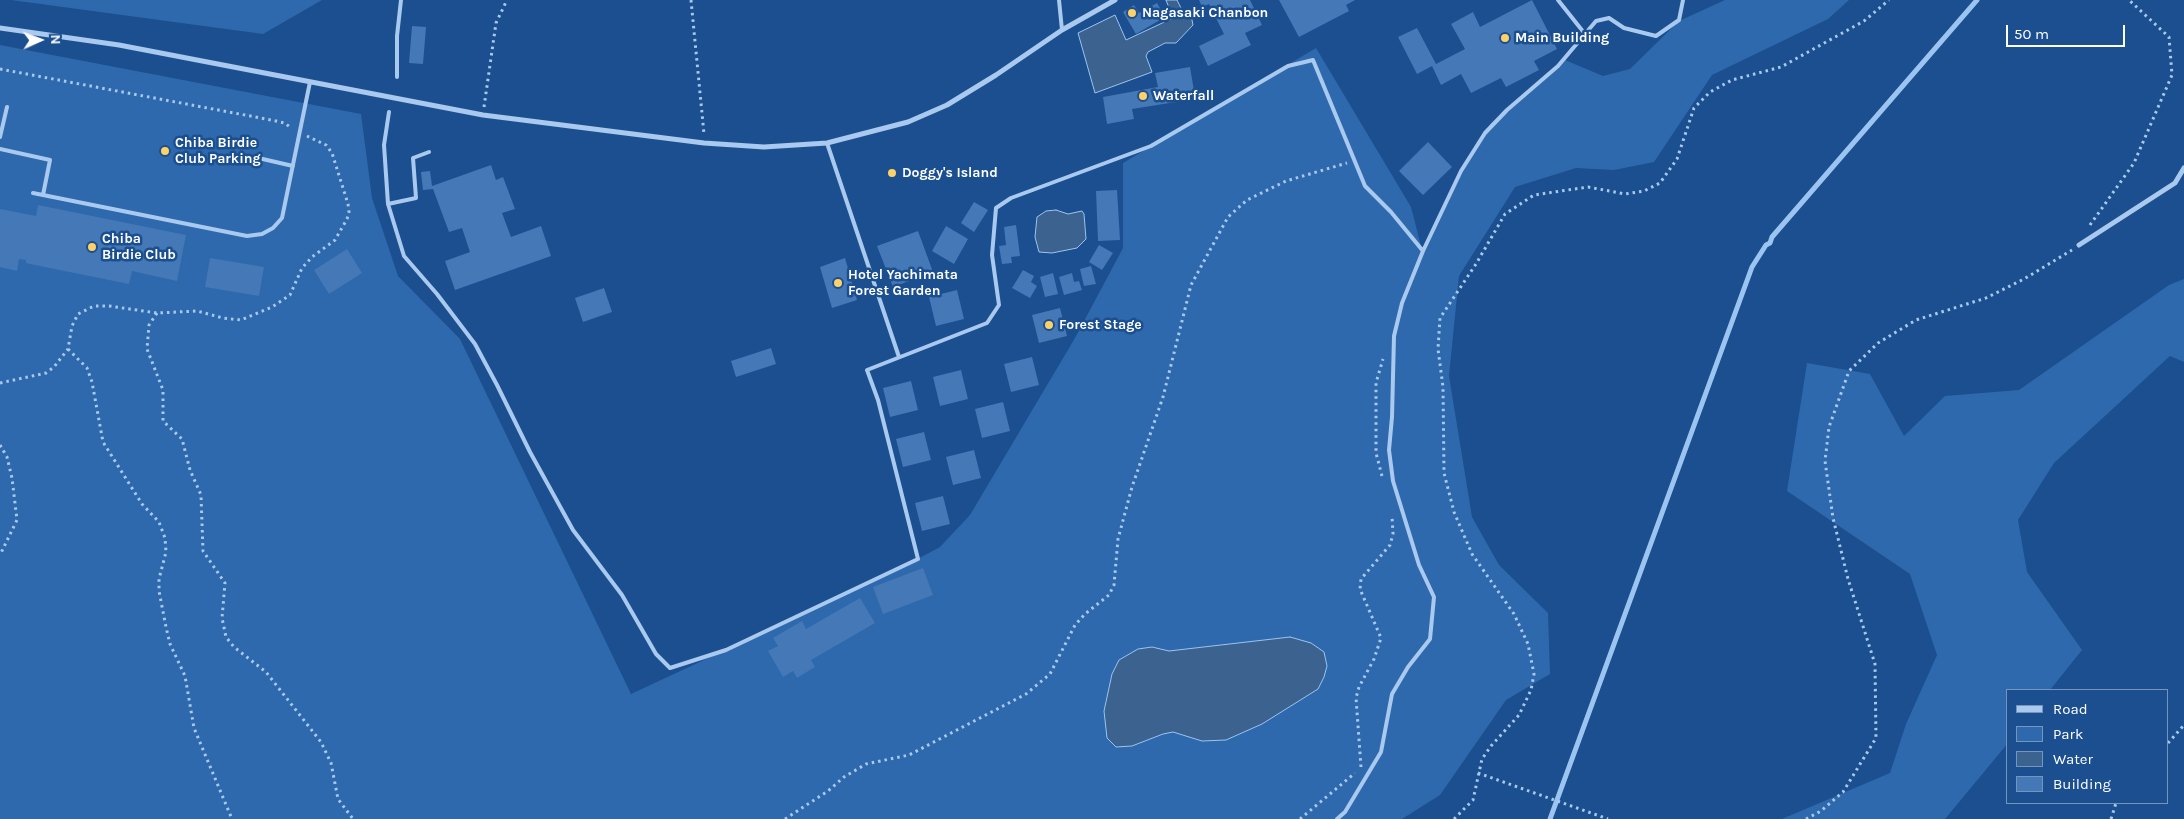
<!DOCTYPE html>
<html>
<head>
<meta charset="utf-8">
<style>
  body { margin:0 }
  #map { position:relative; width:2184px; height:819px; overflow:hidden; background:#1b4f8f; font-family:Karla,sans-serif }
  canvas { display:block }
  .legend { position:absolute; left:2006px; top:689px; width:162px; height:115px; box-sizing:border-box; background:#1b4f8f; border:1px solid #7695bc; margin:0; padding:6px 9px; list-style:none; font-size:15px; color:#fff }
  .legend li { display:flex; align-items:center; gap:10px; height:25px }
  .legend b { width:25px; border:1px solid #7695bc }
  .north { position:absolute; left:15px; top:15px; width:50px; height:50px; -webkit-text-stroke:4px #1b4f8f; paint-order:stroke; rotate:88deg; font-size:14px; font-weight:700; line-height:20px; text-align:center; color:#fff }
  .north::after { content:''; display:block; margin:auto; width:18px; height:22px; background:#fff; clip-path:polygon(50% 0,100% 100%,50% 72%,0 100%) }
  .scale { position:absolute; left:2006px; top:25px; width:119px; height:22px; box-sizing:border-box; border:2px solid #fff; border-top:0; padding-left:6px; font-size:15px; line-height:18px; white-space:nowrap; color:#fff; -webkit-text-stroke:4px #1b4f8f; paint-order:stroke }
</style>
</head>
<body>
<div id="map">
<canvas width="2184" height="819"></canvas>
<ul class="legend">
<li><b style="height:6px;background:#a9c9ee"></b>Road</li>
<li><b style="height:14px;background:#2e69ad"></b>Park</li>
<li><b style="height:14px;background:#3c6290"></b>Water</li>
<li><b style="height:14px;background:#4478b7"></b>Building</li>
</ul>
<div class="north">N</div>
<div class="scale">50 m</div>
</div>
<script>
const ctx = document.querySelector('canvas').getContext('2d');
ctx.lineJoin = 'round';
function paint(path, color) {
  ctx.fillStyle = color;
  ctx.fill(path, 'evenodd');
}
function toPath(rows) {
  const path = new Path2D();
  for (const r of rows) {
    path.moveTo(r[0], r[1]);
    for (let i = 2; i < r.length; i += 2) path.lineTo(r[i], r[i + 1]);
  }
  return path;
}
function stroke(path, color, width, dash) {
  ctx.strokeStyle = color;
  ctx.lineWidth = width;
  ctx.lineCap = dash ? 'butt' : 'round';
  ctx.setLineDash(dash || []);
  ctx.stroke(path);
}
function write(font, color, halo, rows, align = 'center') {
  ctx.font = font + ' Karla,sans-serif';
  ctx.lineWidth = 5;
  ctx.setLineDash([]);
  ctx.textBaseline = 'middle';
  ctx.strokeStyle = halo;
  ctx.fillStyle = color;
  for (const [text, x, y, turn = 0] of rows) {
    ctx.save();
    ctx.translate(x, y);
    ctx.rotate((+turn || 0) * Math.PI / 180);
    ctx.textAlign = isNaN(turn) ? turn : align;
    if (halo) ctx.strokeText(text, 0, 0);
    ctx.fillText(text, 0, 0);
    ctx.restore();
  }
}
paint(toPath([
  [11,0,322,0,263,34],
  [1725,0,1849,0,1828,19,1712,75,1654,162,1614,170,1576,168,1515,187,1459,276,1449,376,1472,517,1499,565,1548,613,1550,674,1506,700,1440,795,1402,819,0,819,0,45,361,114,372,198,398,276,460,339,631,694,897,570,940,547,970,515,1075,338,1123,248,1123,163,1316,48,1411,207,1422,250,1454,183,1491,123,1565,60,1603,76,1630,69,1679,21],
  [2184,279,2184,362,2170,356,2054,463,2018,520,2027,572,2082,650,2050,690,2008,690,2008,743,1945,819,1782,819,1890,773,1906,724,1937,655,1910,574,1787,491,1807,363,1870,374,1904,436,1945,396,2019,390,2169,285]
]), '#2e69ad');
const water = toPath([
  [1166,0,1177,0,1182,10,1191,15,1193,25,1176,43,1165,43,1148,52,1146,56,1152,72,1095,93,1078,33,1115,15,1126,40,1173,18,1166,0],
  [1056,210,1068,214,1082,211,1084,214,1086,239,1077,248,1052,253,1039,252,1035,237,1037,217,1046,211,1056,210],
  [1290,637,1311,643,1324,652,1327,666,1324,677,1318,689,1262,724,1226,740,1202,741,1173,732,1163,734,1132,746,1116,747,1107,738,1104,711,1112,674,1119,660,1138,649,1152,647,1169,651,1290,637]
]);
paint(water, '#3c6290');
stroke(water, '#9cc4f0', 1);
stroke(toPath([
  [1550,819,1752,267,1766,245,1770,243,1772,237,1977,0]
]), '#9cc4f0', 5);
paint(toPath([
  [1199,0,1250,0,1262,25,1245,33,1251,45,1208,66,1199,46,1224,34,1209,4,1202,7],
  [1279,0,1355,0,1346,5,1349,11,1299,37],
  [1532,0,1557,49,1534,61,1539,70,1506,87,1501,78,1471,93,1461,74,1441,85,1432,66,1417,74,1398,37,1417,28,1436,64,1465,49,1451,24,1473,12,1480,27],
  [1157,3,1165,17,1136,34,1123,12,1134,5,1139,13],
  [412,26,426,27,423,64,409,63],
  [1190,67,1194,91,1175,94,1176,102,1132,109,1134,119,1107,124,1103,97,1158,87,1155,73],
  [1428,142,1452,167,1423,195,1399,171],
  [491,165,496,180,503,177,515,209,502,213,511,237,541,226,551,256,455,290,445,261,470,252,462,228,449,232,433,189,423,190,421,172,430,171,432,186],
  [1117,190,1120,240,1098,241,1096,191],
  [974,202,988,210,974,232,961,223],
  [38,205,186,235,177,281,132,271,129,284,30,264,26,263,26,260,19,259,17,271,0,267,0,209,36,216],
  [1016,225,1020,256,1011,257,1012,263,1002,264,999,246,1006,245,1004,227],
  [946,226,968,239,954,264,932,251],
  [918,231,933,272,893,287,877,246],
  [1099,245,1113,253,1102,270,1089,262],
  [347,249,362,273,329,294,314,270],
  [210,258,264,267,259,296,205,287],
  [845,258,857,300,832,308,820,267],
  [1091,266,1096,284,1084,286,1080,269],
  [1023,270,1034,276,1031,282,1037,286,1030,298,1012,288],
  [1053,273,1058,294,1045,297,1040,277],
  [1072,273,1074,282,1079,281,1082,290,1064,295,1059,277],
  [604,288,612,312,583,322,575,298],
  [957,290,964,319,936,326,929,297],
  [1060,308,1067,336,1039,343,1032,315],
  [771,348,776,364,736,377,731,361],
  [1032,357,1039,385,1011,392,1004,364],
  [961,370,968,399,940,406,933,377],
  [911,381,918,410,890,417,883,388],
  [1003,402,1010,431,982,438,975,409],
  [924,432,931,460,903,467,896,439],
  [974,450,981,478,953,485,946,457],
  [943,496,950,524,922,531,915,503],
  [923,568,933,595,883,614,873,587],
  [860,598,875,623,811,660,815,667,797,678,793,671,783,677,768,651,778,646,773,638,802,621,806,629]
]), '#4478b7');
stroke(toPath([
  [691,0,704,134],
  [0,69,266,119,285,123,291,128],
  [484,107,496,23,507,0],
  [2090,225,2134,163,2172,75,2169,37,2129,0],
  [157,313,149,325,147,349,163,390,163,421,182,439,190,470,201,495,203,551,225,583,222,618,226,637,234,647,266,672,321,742,331,763,338,799,353,819],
  [68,349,87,368,92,382,103,442,142,504,159,522,165,538,166,552,159,579,159,591,166,627,170,644,185,676,194,728,232,819],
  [0,383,46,373,54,367,68,349,72,326,78,314,94,306,109,306,157,313,197,311,223,318,241,320,272,307,290,295,302,268,312,257,335,240,347,219,349,212,348,204,332,153,326,145,307,136],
  [0,445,7,457,12,478,17,520,0,555],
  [1382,476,1376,453,1376,383,1383,359],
  [2168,743,2184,725],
  [1361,767,1356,698,1359,687,1374,659,1381,638,1360,589,1361,579,1390,545,1393,534,1392,516],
  [1478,773,1608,819],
  [785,819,828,791,844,777,866,764,909,755,1026,694,1050,674,1075,625,1085,614,1109,595,1114,585,1118,539,1132,487,1163,397,1191,285,1228,217,1247,200,1286,181,1347,163],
  [1300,819,1355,773],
  [1454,819,1473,800,1482,759,1491,746,1519,715,1531,690,1534,674,1528,644,1514,614,1472,554,1454,512,1444,473,1443,387,1438,349,1440,318,1476,264,1505,214,1534,195,1588,187,1625,194,1644,191,1660,183,1677,159,1694,108,1710,92,1732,80,1781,67,1864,21,1889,0],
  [1806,819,1821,811,1843,792,1876,738,1875,664,1848,579,1833,518,1825,461,1829,427,1849,371,1878,343,1916,320,1986,298,2024,279,2072,250],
  [2111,819,2116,803]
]), '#a9c9ee', 3, [2.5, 4]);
stroke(toPath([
  [1059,0,1062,30],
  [1558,0,1585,34],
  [397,77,397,36,401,0],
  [389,112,384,145,388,204,404,256,437,294,475,344,497,385,530,452,573,530,622,595,656,654,670,668,726,650,918,559,878,400,867,370,987,323,999,305,992,255,996,208,1011,198,1151,146,1288,66,1313,60,1365,186,1391,212,1423,251],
  [0,137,7,107],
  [827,143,899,357],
  [0,149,50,160,43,195],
  [254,157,293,166],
  [33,193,247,236,262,234,273,228,282,218,310,82],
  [388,204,416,198,413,158,429,152],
  [1337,819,1345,812,1381,752,1392,694,1408,667,1430,639,1434,597,1419,565,1393,481,1389,450,1392,417,1394,336,1402,303,1423,251,1461,171,1485,133,1507,110,1558,66,1596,21,1609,18,1624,28,1656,36,1679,20,1683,0]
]), '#a9c9ee', 4);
stroke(toPath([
  [0,28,119,45,483,115,704,143,764,147,827,143,908,122,947,105,996,75,1062,30,1115,0],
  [2079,245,2175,183,2184,168]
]), '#a9c9ee', 5);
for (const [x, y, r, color] of [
  [1132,13,5,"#ffd166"],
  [1505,38,5,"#ffd166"],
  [1143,96,5,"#ffd166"],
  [165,151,5,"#ffd166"],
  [892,173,5,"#ffd166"],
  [92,247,5,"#ffd166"],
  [838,283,5,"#ffd166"],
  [1049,325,5,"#ffd166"]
]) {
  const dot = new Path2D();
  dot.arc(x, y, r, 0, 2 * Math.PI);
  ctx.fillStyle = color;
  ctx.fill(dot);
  stroke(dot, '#1b4f8f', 2);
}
write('bold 14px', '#fff', '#1b4f8f', [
  ["Nagasaki Chanbon",1142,13],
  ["Main Building",1515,38],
  ["Waterfall",1153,96],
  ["Chiba Birdie",175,143],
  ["Club Parking",175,159],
  ["Doggy's Island",902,173],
  ["Chiba",102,239],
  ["Birdie Club",102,255],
  ["Hotel Yachimata",848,275],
  ["Forest Garden",848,291],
  ["Forest Stage",1059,325]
], 'left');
</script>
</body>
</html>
